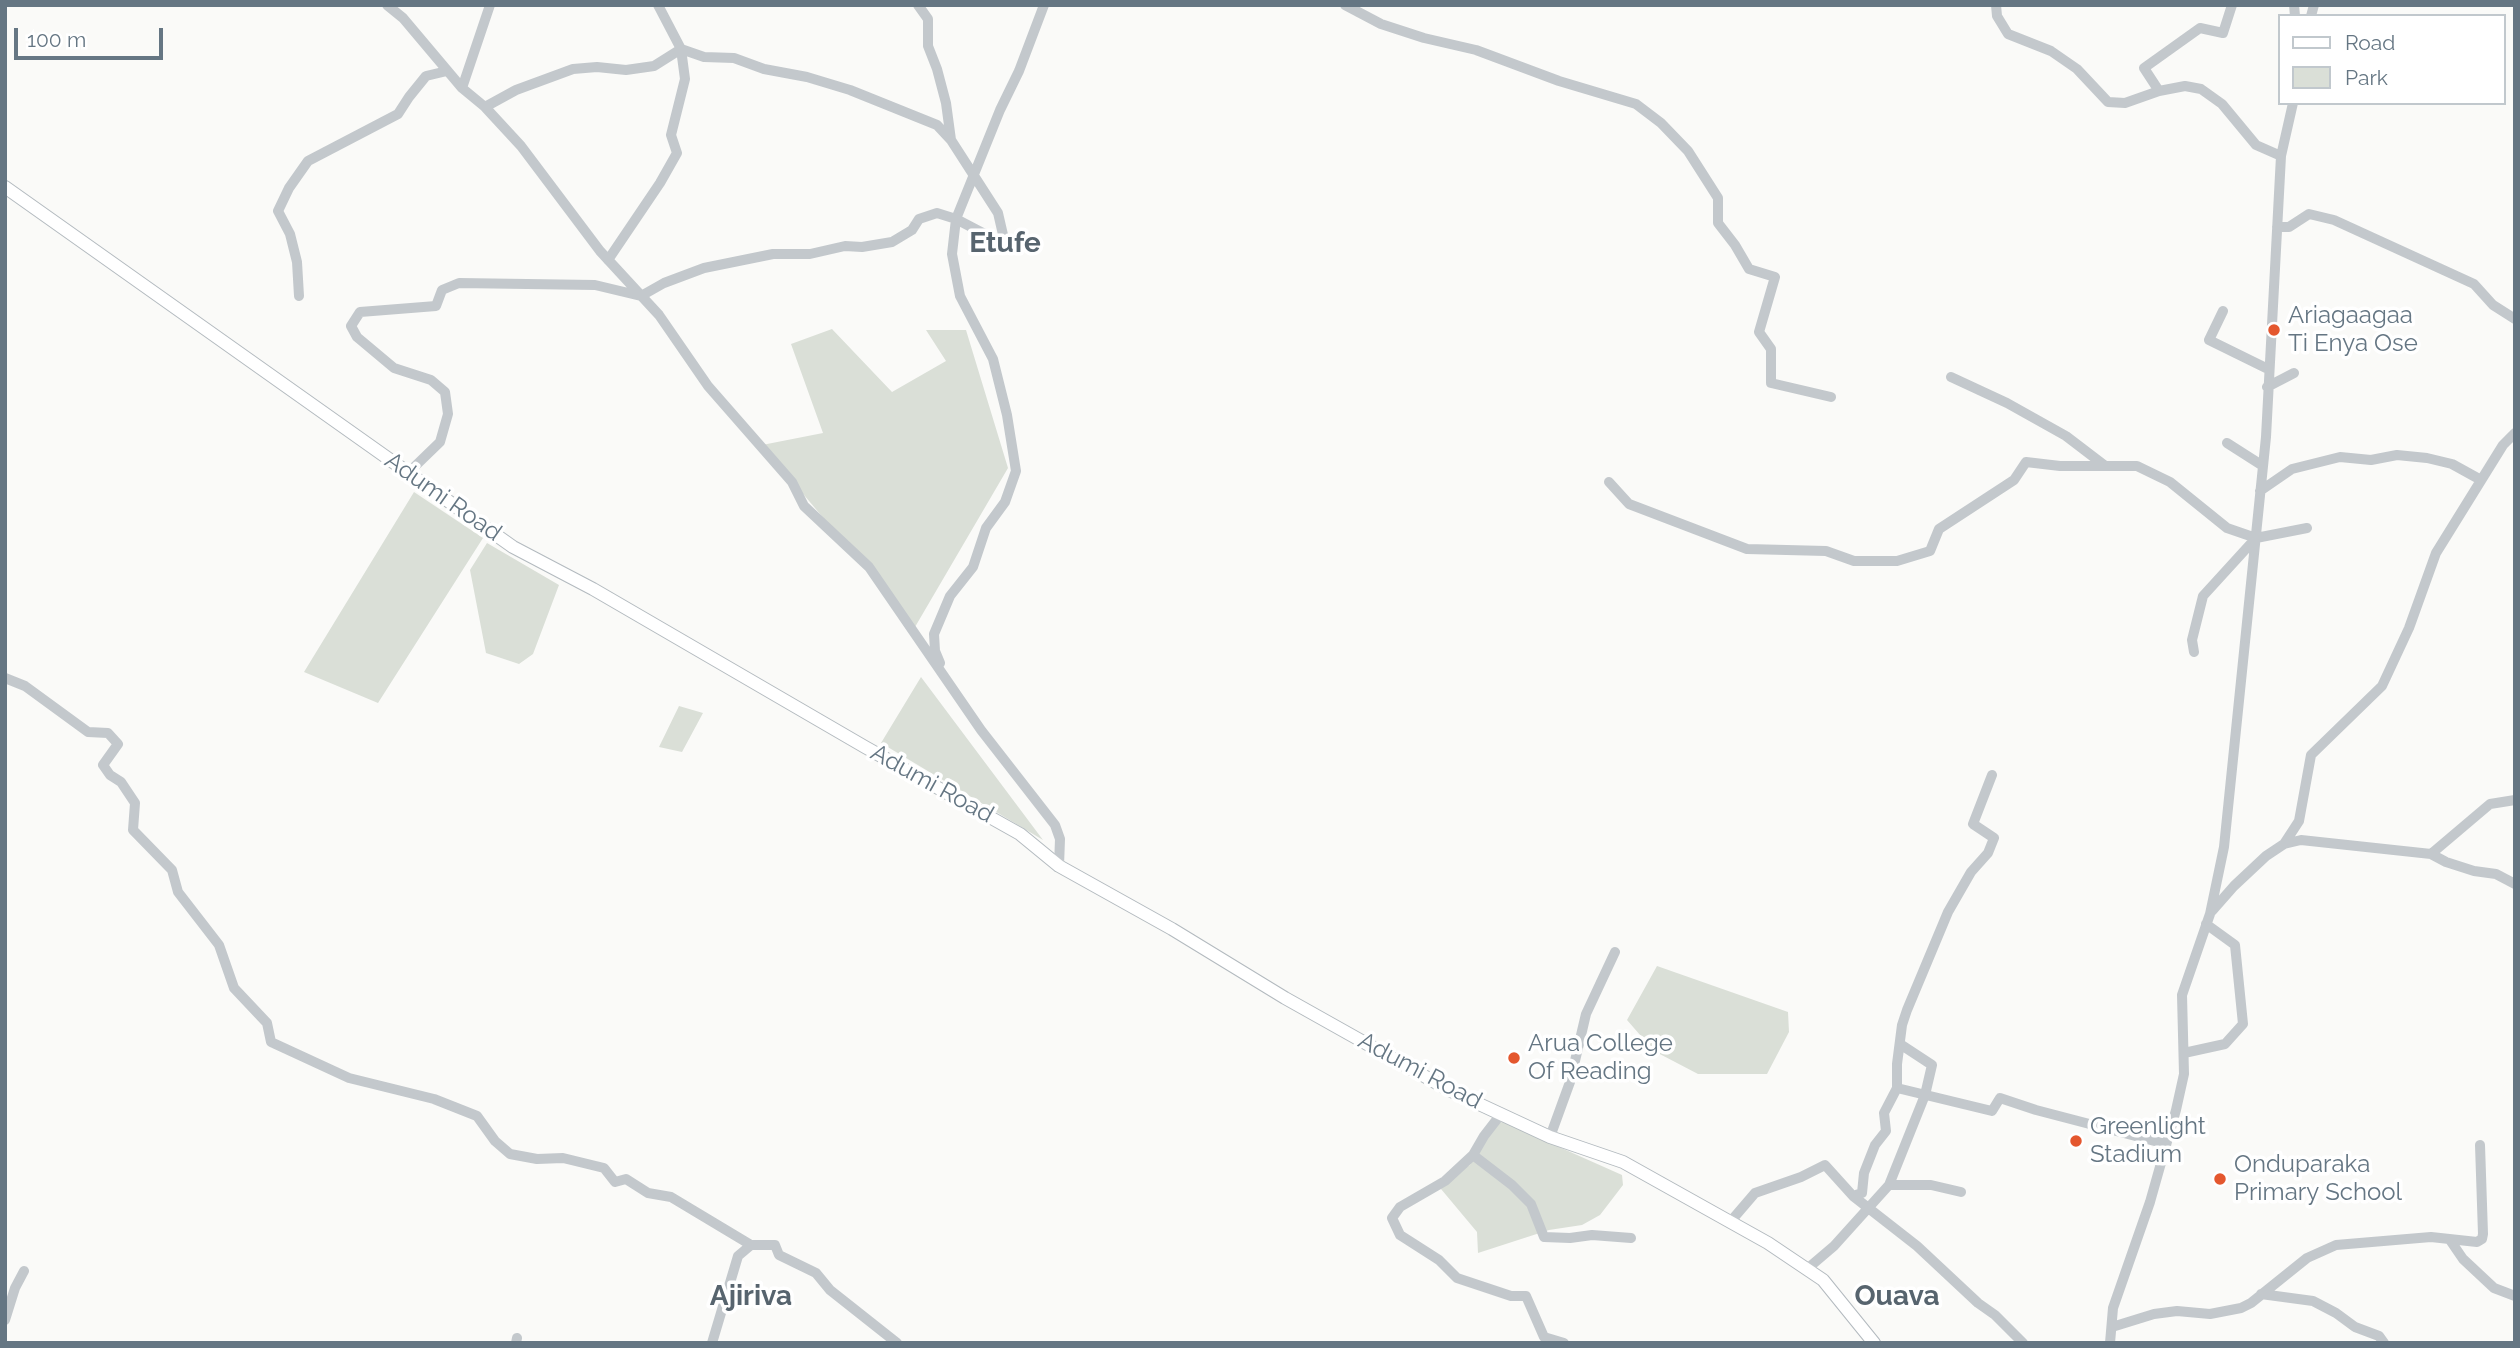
<!DOCTYPE html>
<html>
<head>
<meta charset="utf-8">
<style>
  body { margin:0 }
  #map { position:relative; width:2520px; height:1348px; overflow:hidden; background:#fafaf8; font-family:Raleway,sans-serif }
  canvas { display:block }
  .frame { position:absolute; inset:0; border:7px solid #657683; pointer-events:none }
  .legend { position:absolute; left:2278px; top:14px; width:228px; height:91px; box-sizing:border-box; background:#fff; border:2px solid #c1c8cd; margin:0; padding:9px 12px; list-style:none; font-size:21px; color:#657683 }
  .legend li { display:flex; align-items:center; gap:14px; height:35px }
  .legend b { width:35px; border:2px solid #c1c8cd }
  .scale { position:absolute; left:14px; top:28px; width:149px; height:32px; box-sizing:border-box; border:4px solid #657683; border-top:0; padding-left:9px; font-size:21px; line-height:24px; white-space:nowrap; color:#657683; -webkit-text-stroke:5px #fff; paint-order:stroke }
</style>
</head>
<body>
<div id="map">
<canvas width="2520" height="1348"></canvas>
<div class="frame"></div>
<ul class="legend">
<li><b style="height:9px;background:#fff"></b>Road</li>
<li><b style="height:19px;background:#dadfd7"></b>Park</li>
</ul>
<div class="scale">100 m</div>
</div>
<script>
const ctx = document.querySelector('canvas').getContext('2d');
ctx.lineJoin = 'round';
function paint(path, color) {
  ctx.fillStyle = color;
  ctx.fill(path, 'evenodd');
}
function toPath(rows) {
  const path = new Path2D();
  for (const r of rows) {
    path.moveTo(r[0], r[1]);
    for (let i = 2; i < r.length; i += 2) path.lineTo(r[i], r[i + 1]);
  }
  return path;
}
function stroke(path, color, width, dash) {
  ctx.strokeStyle = color;
  ctx.lineWidth = width;
  ctx.lineCap = dash ? 'butt' : 'round';
  ctx.setLineDash(dash || []);
  ctx.stroke(path);
}
function write(font, color, halo, rows, align = 'center') {
  ctx.font = font + ' Raleway,sans-serif';
  ctx.lineWidth = 7;
  ctx.setLineDash([]);
  ctx.textBaseline = 'middle';
  ctx.strokeStyle = halo;
  ctx.fillStyle = color;
  for (const [text, x, y, turn = 0] of rows) {
    ctx.save();
    ctx.translate(x, y);
    ctx.rotate((+turn || 0) * Math.PI / 180);
    ctx.textAlign = isNaN(turn) ? turn : align;
    if (halo) ctx.strokeText(text, 0, 0);
    ctx.fillText(text, 0, 0);
    ctx.restore();
  }
}
paint(toPath([
  [832,329,892,392,946,361,926,330,966,330,1008,468,915,627,762,445,823,433,791,344],
  [414,492,483,538,378,703,304,672],
  [487,543,559,585,533,654,519,664,486,653,470,570],
  [921,677,1043,840,881,743],
  [679,706,703,713,682,752,659,747],
  [1657,966,1788,1012,1789,1032,1767,1074,1698,1074,1654,1051,1627,1020],
  [1503,1122,1622,1175,1623,1185,1600,1215,1582,1225,1549,1230,1478,1253,1477,1232,1441,1189,1444,1179,1470,1165,1479,1138,1493,1123]
]), '#dadfd7');
const secondary = toPath([
  [5,187,513,547,593,589,865,747,1020,834,1059,866,1172,929,1285,998,1449,1090,1550,1137,1623,1162,1768,1243,1823,1280,1874,1343]
]);
stroke(secondary, '#b3babf', 14);
stroke(toPath([
  [387,5,403,18,462,88,485,107,521,146,600,251,659,315,708,386,792,482,804,506,869,567,981,730,1055,825,1060,839,1059,866],
  [1345,5,1381,24,1424,38,1476,50,1559,81,1636,104,1661,123,1688,151,1718,198,1718,223,1735,245,1749,269,1775,277,1759,332,1771,349,1771,383,1831,397],
  [1996,5,1997,16,2008,34,2051,51,2077,69,2108,102,2125,103,2159,91,2185,86,2201,89,2222,104,2256,145,2281,156],
  [2294,5,2295,16],
  [2311,16,2314,5],
  [462,88,490,5],
  [2159,91,2144,68,2200,28,2223,33,2232,5],
  [485,107,516,90,573,69,597,67,626,70,654,66,681,49,704,57,734,58,764,69,807,77,850,90,937,125,951,140],
  [2277,227,2289,227,2309,214,2334,220,2474,284,2493,305,2515,319],
  [608,260,660,183,677,153,671,135,685,79,681,49,658,5],
  [299,296,297,262,290,234,278,211,289,188,308,161,398,114,409,97,426,76,447,71],
  [2223,311,2209,340,2268,369],
  [1951,377,2007,403,2066,436,2104,465],
  [2267,387,2294,373],
  [2227,443,2263,466],
  [408,473,440,442,448,414,445,392,431,380,394,368,357,337,351,326,360,312,436,306,442,290,459,283,595,285,641,296,664,283,704,268,773,254,810,254,845,246,862,247,892,242,912,230,919,219,937,213,956,219,998,241,1004,239,998,213,951,140,946,103,937,69,928,46,928,19,918,5],
  [1609,482,1629,504,1747,549,1826,551,1854,561,1897,561,1930,551,1939,529,2014,480,2026,462,2060,466,2137,466,2170,482,2227,528,2256,538,2307,528],
  [2260,491,2292,469,2340,457,2371,460,2397,455,2427,458,2452,464,2481,480],
  [2194,652,2192,640,2203,596,2255,539],
  [940,663,935,651,934,634,950,596,973,567,986,528,1005,502,1016,471,1007,415,993,359,960,296,952,254,956,219,1000,110,1019,71,1044,5],
  [5,678,25,686,88,732,108,733,118,744,103,765,110,775,121,782,135,803,133,830,172,870,178,892,219,945,234,988,267,1023,271,1042,349,1078,434,1099,477,1116,495,1141,510,1154,537,1159,563,1158,604,1168,615,1182,626,1179,648,1193,671,1197,751,1245,775,1245,779,1255,816,1273,830,1290,897,1343],
  [2284,844,2301,840,2431,854,2446,862,2474,871,2496,874,2515,884],
  [2431,854,2490,804,2515,800],
  [2212,911,2234,886,2266,856,2284,844,2299,821,2311,755,2382,686,2409,628,2436,553,2503,445,2515,433],
  [2184,1053,2225,1044,2243,1024,2235,945,2206,924],
  [1897,1088,1992,1111,2000,1098,2036,1110,2166,1144],
  [1501,1114,1484,1136,1473,1155,1445,1181,1400,1207,1392,1218,1400,1235,1439,1260,1457,1278,1511,1296,1526,1296,1544,1337,1564,1343],
  [1550,1137,1570,1082,1586,1014,1615,952],
  [1473,1155,1512,1185,1531,1204,1544,1237,1570,1238,1592,1235,1631,1238],
  [1889,1185,1931,1185,1961,1192],
  [1853,1196,1917,1246,1978,1303,1995,1315,2023,1343],
  [1731,1221,1755,1193,1801,1177,1825,1165,1853,1196,1862,1193,1864,1173,1875,1145,1886,1131,1884,1113,1897,1088,1897,1064,1902,1025,1907,1010,1948,912,1971,872,1988,853,1994,838,1973,824,1992,775],
  [2450,1240,2463,1259,2494,1288,2515,1296],
  [1807,1269,1834,1246,1889,1185,1925,1095,1932,1065,1900,1044],
  [2261,1294,2313,1301,2336,1313,2355,1327,2379,1336,2384,1343],
  [5,1320,15,1288,24,1271],
  [2112,1327,2154,1314,2177,1311,2210,1314,2241,1308,2251,1303,2307,1258,2336,1245,2431,1237,2477,1242,2482,1239,2483,1234,2480,1145],
  [516,1343,517,1338],
  [712,1343,738,1256,751,1245],
  [2110,1343,2113,1308,2150,1202,2176,1110,2184,1074,2182,995,2210,914,2224,847,2266,437,2281,156,2293,103]
]), '#c3c8cc', 10);
stroke(secondary, '#fff', 12);
for (const [x, y, r, color] of [
  [2274,330,7,"#e4572e"],
  [1514,1058,7,"#e4572e"],
  [2076,1141,7,"#e4572e"],
  [2220,1179,7,"#e4572e"]
]) {
  const dot = new Path2D();
  dot.arc(x, y, r, 0, 2 * Math.PI);
  ctx.fillStyle = color;
  ctx.fill(dot);
  stroke(dot, '#fff', 2.5);
}
write('24px', '#657683', '#fff', [
  ["Ariagaagaa",2288,316],
  ["Ti Enya Ose",2288,344],
  ["Arua College",1528,1044],
  ["Of Reading",1528,1072],
  ["Greenlight",2090,1127],
  ["Stadium",2090,1155],
  ["Onduparaka",2234,1165],
  ["Primary School",2234,1193]
], 'left');
write('24px', '#657683', '#fff', [
  ["Adumi Road",443,497,35],
  ["Adumi Road",932,784,29],
  ["Adumi Road",1420,1071,28]
]);
write('bold 28px', '#57646e', '#fff', [
  ["Etufe",1005,244],
  ["Ajiriva",751,1297],
  ["Ouava",1897,1297]
]);
</script>
</body>
</html>
